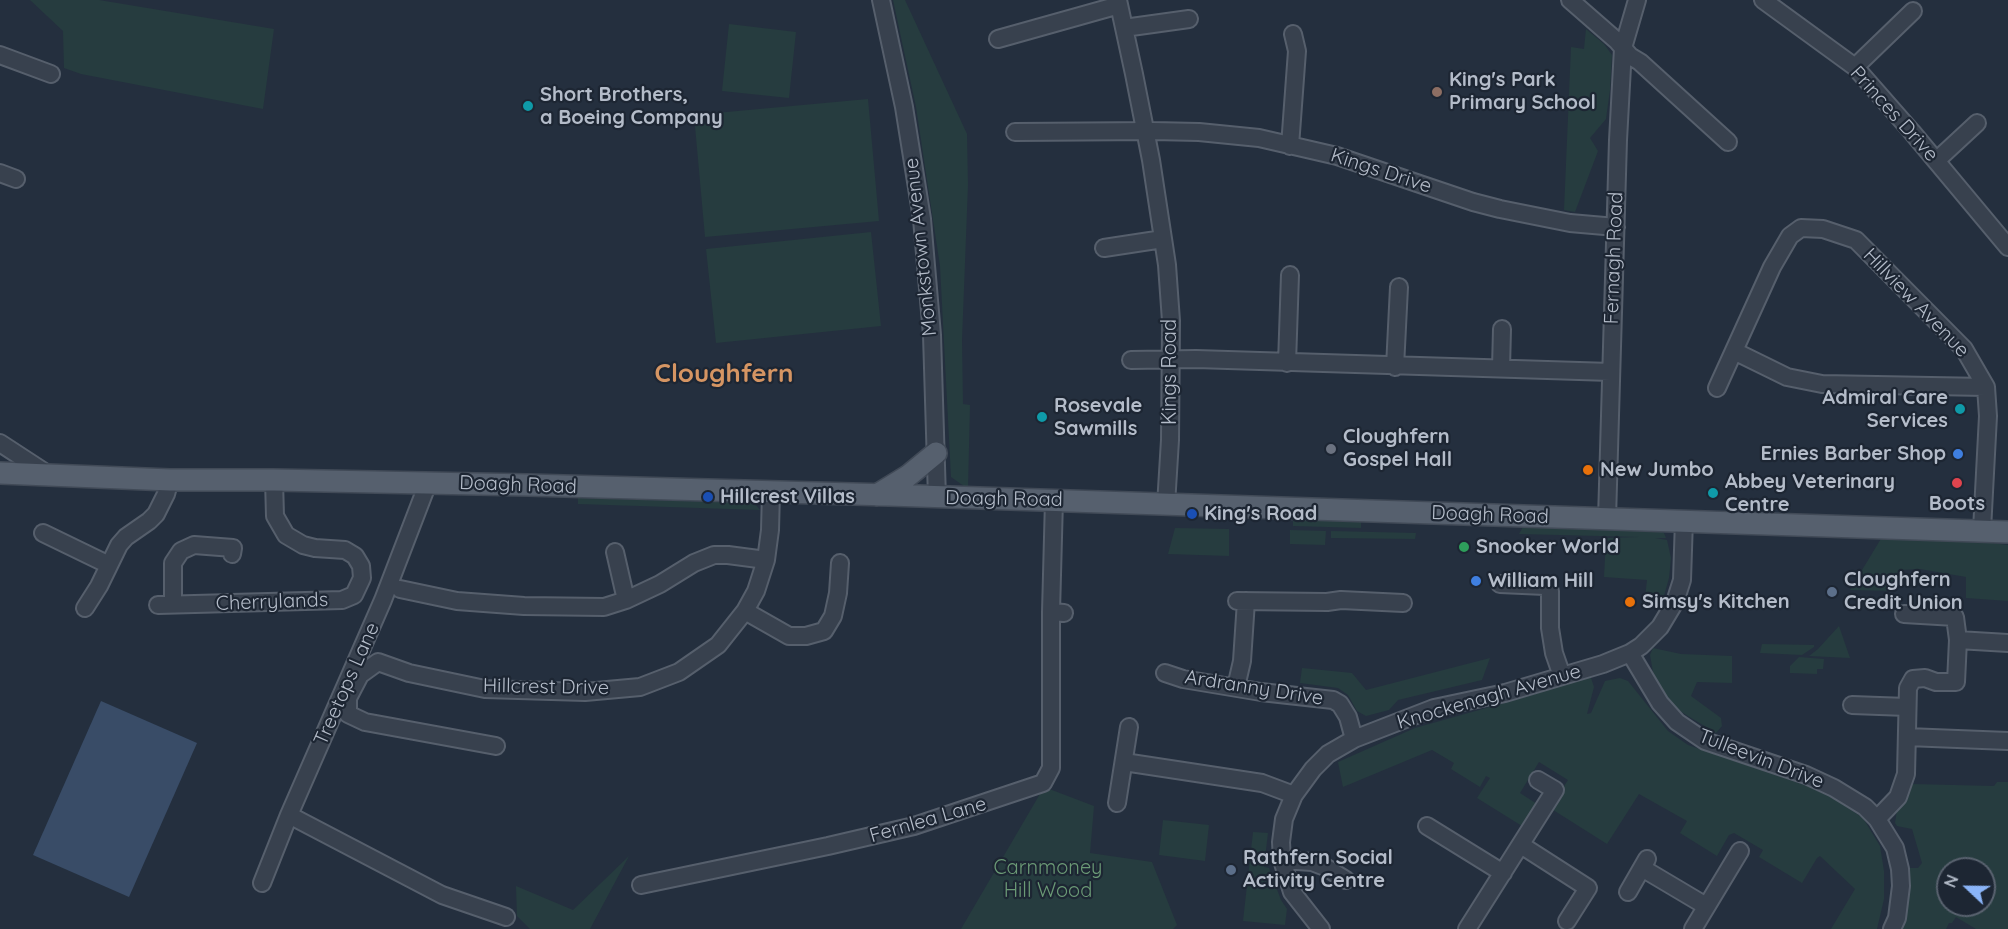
<!DOCTYPE html>
<html>
<head>
<meta charset="utf-8">
<style>
  body { margin:0 }
  #map { position:relative; width:2008px; height:929px; overflow:hidden; background:#242f3e; font-family:Quicksand,sans-serif }
  canvas { display:block }
  .north { position:absolute; left:1936px; top:857px; width:60px; height:60px; box-sizing:border-box; background:#1d2633; border:2px solid #59626f; border-radius:50%; rotate:292deg; font-size:16px; font-weight:700; line-height:24px; text-align:center; color:#b4bcc9 }
  .north::after { content:''; display:block; margin:auto; width:21px; height:27px; background:#8ab4f8; clip-path:polygon(50% 0,100% 100%,50% 72%,0 100%) }
</style>
</head>
<body>
<div id="map">
<canvas width="2008" height="929"></canvas>
<div class="north">N</div>
</div>
<script>
const ctx = document.querySelector('canvas').getContext('2d');
ctx.lineJoin = 'round';
function paint(path, color) {
  ctx.fillStyle = color;
  ctx.fill(path, 'evenodd');
}
function toPath(rows) {
  const path = new Path2D();
  for (const r of rows) {
    path.moveTo(r[0], r[1]);
    for (let i = 2; i < r.length; i += 2) path.lineTo(r[i], r[i + 1]);
  }
  return path;
}
function stroke(path, color, width, dash) {
  ctx.strokeStyle = color;
  ctx.lineWidth = width;
  ctx.lineCap = dash ? 'butt' : 'round';
  ctx.setLineDash(dash || []);
  ctx.stroke(path);
}
function write(font, color, halo, rows, align = 'center') {
  ctx.font = font + ' Quicksand,sans-serif';
  ctx.lineWidth = 4.5;
  ctx.setLineDash([]);
  ctx.textBaseline = 'middle';
  ctx.strokeStyle = halo;
  ctx.fillStyle = color;
  for (const [text, x, y, turn = 0] of rows) {
    ctx.save();
    ctx.translate(x, y);
    ctx.rotate((+turn || 0) * Math.PI / 180);
    ctx.textAlign = isNaN(turn) ? turn : align;
    if (halo) ctx.strokeText(text, 0, 0);
    ctx.fillText(text, 0, 0);
    ctx.restore();
  }
}
paint(toPath([
  [30,0,99,0,274,29,263,109,81,74,64,68,63,31],
  [893,0,905,0,967,134,968,185,962,340,963,404,970,405,968,489,951,477,940,266,916,107],
  [729,24,796,32,789,98,722,91],
  [1586,29,1604,44,1612,55,1610,90,1606,119,1590,138,1598,151,1575,212,1564,210,1571,47,1584,49],
  [868,99,879,221,705,237,694,115],
  [871,232,881,326,716,343,706,249],
  [578,498,750,503,756,505,760,510,578,504],
  [1330,517,1338,517,1344,522,1361,522,1361,528,1293,526,1293,521,1311,521],
  [1524,525,1658,530,1664,533,1666,538,1655,538,1667,540,1671,558,1669,578,1662,603,1659,607,1645,598,1647,580,1604,577,1606,538,1639,537,1519,534],
  [1175,528,1229,529,1229,556,1168,554],
  [1290,530,1326,531,1325,545,1290,544],
  [1331,531,1416,533,1415,539,1331,538],
  [1882,537,1976,541,2008,545,2008,601,1966,598,1966,577,1920,569,1901,570,1896,591,1850,590],
  [1839,626,1850,658,1809,656,1818,649],
  [1762,644,1814,645,1814,647,1802,655,1760,653],
  [1653,648,1681,654,1732,656,1732,683,1697,682,1691,696,1721,718,1722,726,1716,733,1683,713,1666,700,1653,672,1650,655],
  [1799,657,1824,659,1823,669,1817,669,1817,674,1790,673,1790,666],
  [1490,658,1482,680,1398,700,1389,710,1366,716,1357,711,1348,695,1338,688,1300,683,1302,668,1352,673,1366,690],
  [1590,675,1594,687,1587,714,1591,713,1605,681,1620,678,1628,681,1668,731,1688,745,1807,786,1835,799,1863,818,1880,846,1884,871,1884,899,1877,929,1831,929,1855,889,1820,856,1817,858,1802,883,1759,857,1763,850,1734,833,1729,835,1717,856,1680,833,1687,821,1639,794,1607,844,1550,808,1568,780,1539,762,1520,793,1537,804,1522,826,1477,798,1490,778,1486,776,1480,787,1451,769,1454,763,1432,750,1343,787,1338,762,1415,728,1529,696],
  [1997,782,2008,782,2008,929,1976,929,1956,917,1952,923,1949,923,1946,929,1901,929,1910,891,1910,868,1918,868,1922,863,1912,829,1897,826,1895,823,1897,810,1905,801,1913,784,1994,786],
  [1948,869,1984,869,1984,905,1948,905],
  [1044,787,1094,806,1090,853,1152,862,1177,925,1173,929,961,929],
  [1163,820,1209,825,1205,861,1159,855],
  [1253,832,1268,833,1264,867,1269,868,1281,900,1287,909,1285,925,1243,921],
  [629,856,590,929,530,929,517,916,516,886,573,910]
]), '#263c3f');
paint(toPath([
  [101,701,197,743,129,897,33,855]
]), '#394c67');
const minor = toPath([
  [881,0,904,107,922,219,932,335,937,498],
  [1118,0,1134,74,1151,160,1167,265,1171,321,1170,440,1166,505],
  [1570,0,1617,41,1630,56,1640,62,1728,142],
  [1763,0,1855,67,1912,132,2008,247],
  [1124,28,1189,19],
  [998,39,1119,5],
  [0,55,51,74],
  [1855,67,1913,11],
  [1015,132,1153,131,1199,132,1259,138,1337,156,1473,202,1500,209,1570,223,1616,227],
  [1290,146,1297,51,1293,34],
  [1936,161,1977,123],
  [0,173,16,179],
  [1104,248,1163,239],
  [1734,351,1787,377,1822,384,1986,387],
  [1131,360,1196,359,1611,372],
  [1287,363,1290,275],
  [1395,367,1399,287],
  [1501,368,1502,329],
  [1717,388,1772,267,1790,236,1801,228,1823,229,1856,240,1964,349,1986,387,1988,416,1982,530],
  [0,443,49,475],
  [1054,500,1051,612,1064,613],
  [1607,519,1618,140,1623,48,1637,0],
  [43,533,109,565],
  [615,552,626,600],
  [1500,584,1545,586,1550,591,1550,628,1554,653,1562,676],
  [400,589,457,601,524,606,604,607,626,600,660,584,694,563,714,555,728,555,766,560],
  [1237,601,1327,602,1341,600,1403,603],
  [173,604,173,563,181,551,194,545,233,548,232,554],
  [158,605,342,600,354,595,362,578,361,566,355,556,345,550,315,548,303,545,286,535,275,516,274,480],
  [85,608,99,586,119,545,126,537,149,521,156,514,166,494,170,480],
  [745,611,789,636,806,636,824,631,833,616,838,593,840,563],
  [1958,640,2008,643],
  [1630,653,1660,703,1677,722,1705,741,1806,775,1834,788,1865,807,1877,819,1895,848,1900,869,1901,886,1897,918,1892,929],
  [1165,673,1183,679,1261,692,1333,700,1340,704,1348,717,1354,739],
  [1236,687,1242,661,1246,601],
  [1852,705,1907,707],
  [1907,737,2008,741],
  [496,746,365,722,348,714,348,698,360,675,378,662,409,673,485,689,585,692,640,687,679,672,718,645,745,611,756,591,766,560,770,530,771,492],
  [1124,762,1262,783,1294,795],
  [1117,803,1129,727],
  [289,815,442,895,506,917],
  [1877,819,1898,797,1906,774,1908,688,1913,679,1925,678,1936,682,1956,682,1958,640,1955,617,1904,614],
  [1427,826,1503,873],
  [1521,845,1588,888,1567,921],
  [1282,860,1312,862,1325,867,1346,880],
  [1642,868,1706,906],
  [262,883,289,815,383,600,428,483],
  [641,885,828,846,914,826,1043,783,1051,768,1051,612],
  [1628,892,1647,859],
  [1321,929,1292,892,1282,860,1281,842,1284,819,1294,795,1313,769,1328,754,1354,739,1434,708,1505,693,1603,664,1630,653,1641,646,1660,627,1675,602,1682,580,1684,520],
  [1467,929,1555,790,1538,780],
  [1693,929,1740,851]
]);
const major = toPath([
  [0,473,170,480,274,480,528,485,889,495,2008,532],
  [877,495,908,476,936,453]
]);
stroke(minor, '#565f6c', 20);
stroke(major, '#414a57', 24);
stroke(minor, '#38414e', 16);
stroke(major, '#56606e', 21);
for (const [x, y, r, color] of [
  [1437,92,6,"#8d6e63"],
  [528,106,6,"#0f9aa8"],
  [1960,409,6,"#0f9aa8"],
  [1042,417,6,"#0f9aa8"],
  [1331,449,6,"#6b7280"],
  [1958,454,6,"#3f7fe0"],
  [1588,470,6,"#e8710a"],
  [1957,483,6,"#e0444e"],
  [1713,493,6,"#0f9aa8"],
  [708,497,6,"#1a4fb4"],
  [1192,514,6,"#1a4fb4"],
  [1464,547,6,"#2e9e5b"],
  [1476,581,6,"#3f7fe0"],
  [1832,592,6,"#5c6f8a"],
  [1630,602,6,"#e8710a"],
  [1231,870,6,"#5c6f8a"]
]) {
  const dot = new Path2D();
  dot.arc(x, y, r, 0, 2 * Math.PI);
  ctx.fillStyle = color;
  ctx.fill(dot);
  stroke(dot, '#1d2633', 2);
}
write('bold 20px', '#b4bcc9', '#1d2633', [
  ["King's Park",1449,80],
  ["Primary School",1449,103],
  ["Short Brothers,",540,95],
  ["a Boeing Company",540,118],
  ["Admiral Care",1948,398,"right"],
  ["Services",1948,421,"right"],
  ["Rosevale",1054,406],
  ["Sawmills",1054,429],
  ["Cloughfern",1343,437],
  ["Gospel Hall",1343,460],
  ["Ernies Barber Shop",1946,454,"right"],
  ["New Jumbo",1600,470],
  ["Abbey Veterinary",1725,482],
  ["Centre",1725,505],
  ["Hillcrest Villas",720,497],
  ["Boots",1957,504,"center"],
  ["King's Road",1204,514],
  ["Snooker World",1476,547],
  ["Cloughfern",1844,580],
  ["Credit Union",1844,603],
  ["William Hill",1488,581],
  ["Simsy's Kitchen",1642,602],
  ["Rathfern Social",1243,858],
  ["Activity Centre",1243,881]
], 'left');
write('20px', '#b4bcc9', '#1d2633', [
  ["Princes Drive",1894,114,48],
  ["Kings Drive",1381,171,18],
  ["Monkstown Avenue",921,247,-96],
  ["Fernagh Road",1614,258,-88],
  ["Hillview Avenue",1916,303,46],
  ["Kings Road",1170,372,-90],
  ["Doagh Road",518,485,2],
  ["Doagh Road",1004,499,1],
  ["Doagh Road",1490,515,2],
  ["Cherrylands",272,602,-2],
  ["Treetops Lane",347,684,-66],
  ["Hillcrest Drive",546,687,1],
  ["Ardranny Drive",1254,688,9],
  ["Knockenagh Avenue",1489,697,-16],
  ["Tulleevin Drive",1761,759,21],
  ["Fernlea Lane",928,820,-16]
]);
write('20px', '#6b9a76', '#1d2633', [
  ["Carnmoney",1048,868],
  ["Hill Wood",1048,891]
]);
write('bold 26px', '#d59563', '#1d2633', [
  ["Cloughfern",724,374]
]);
</script>
</body>
</html>
